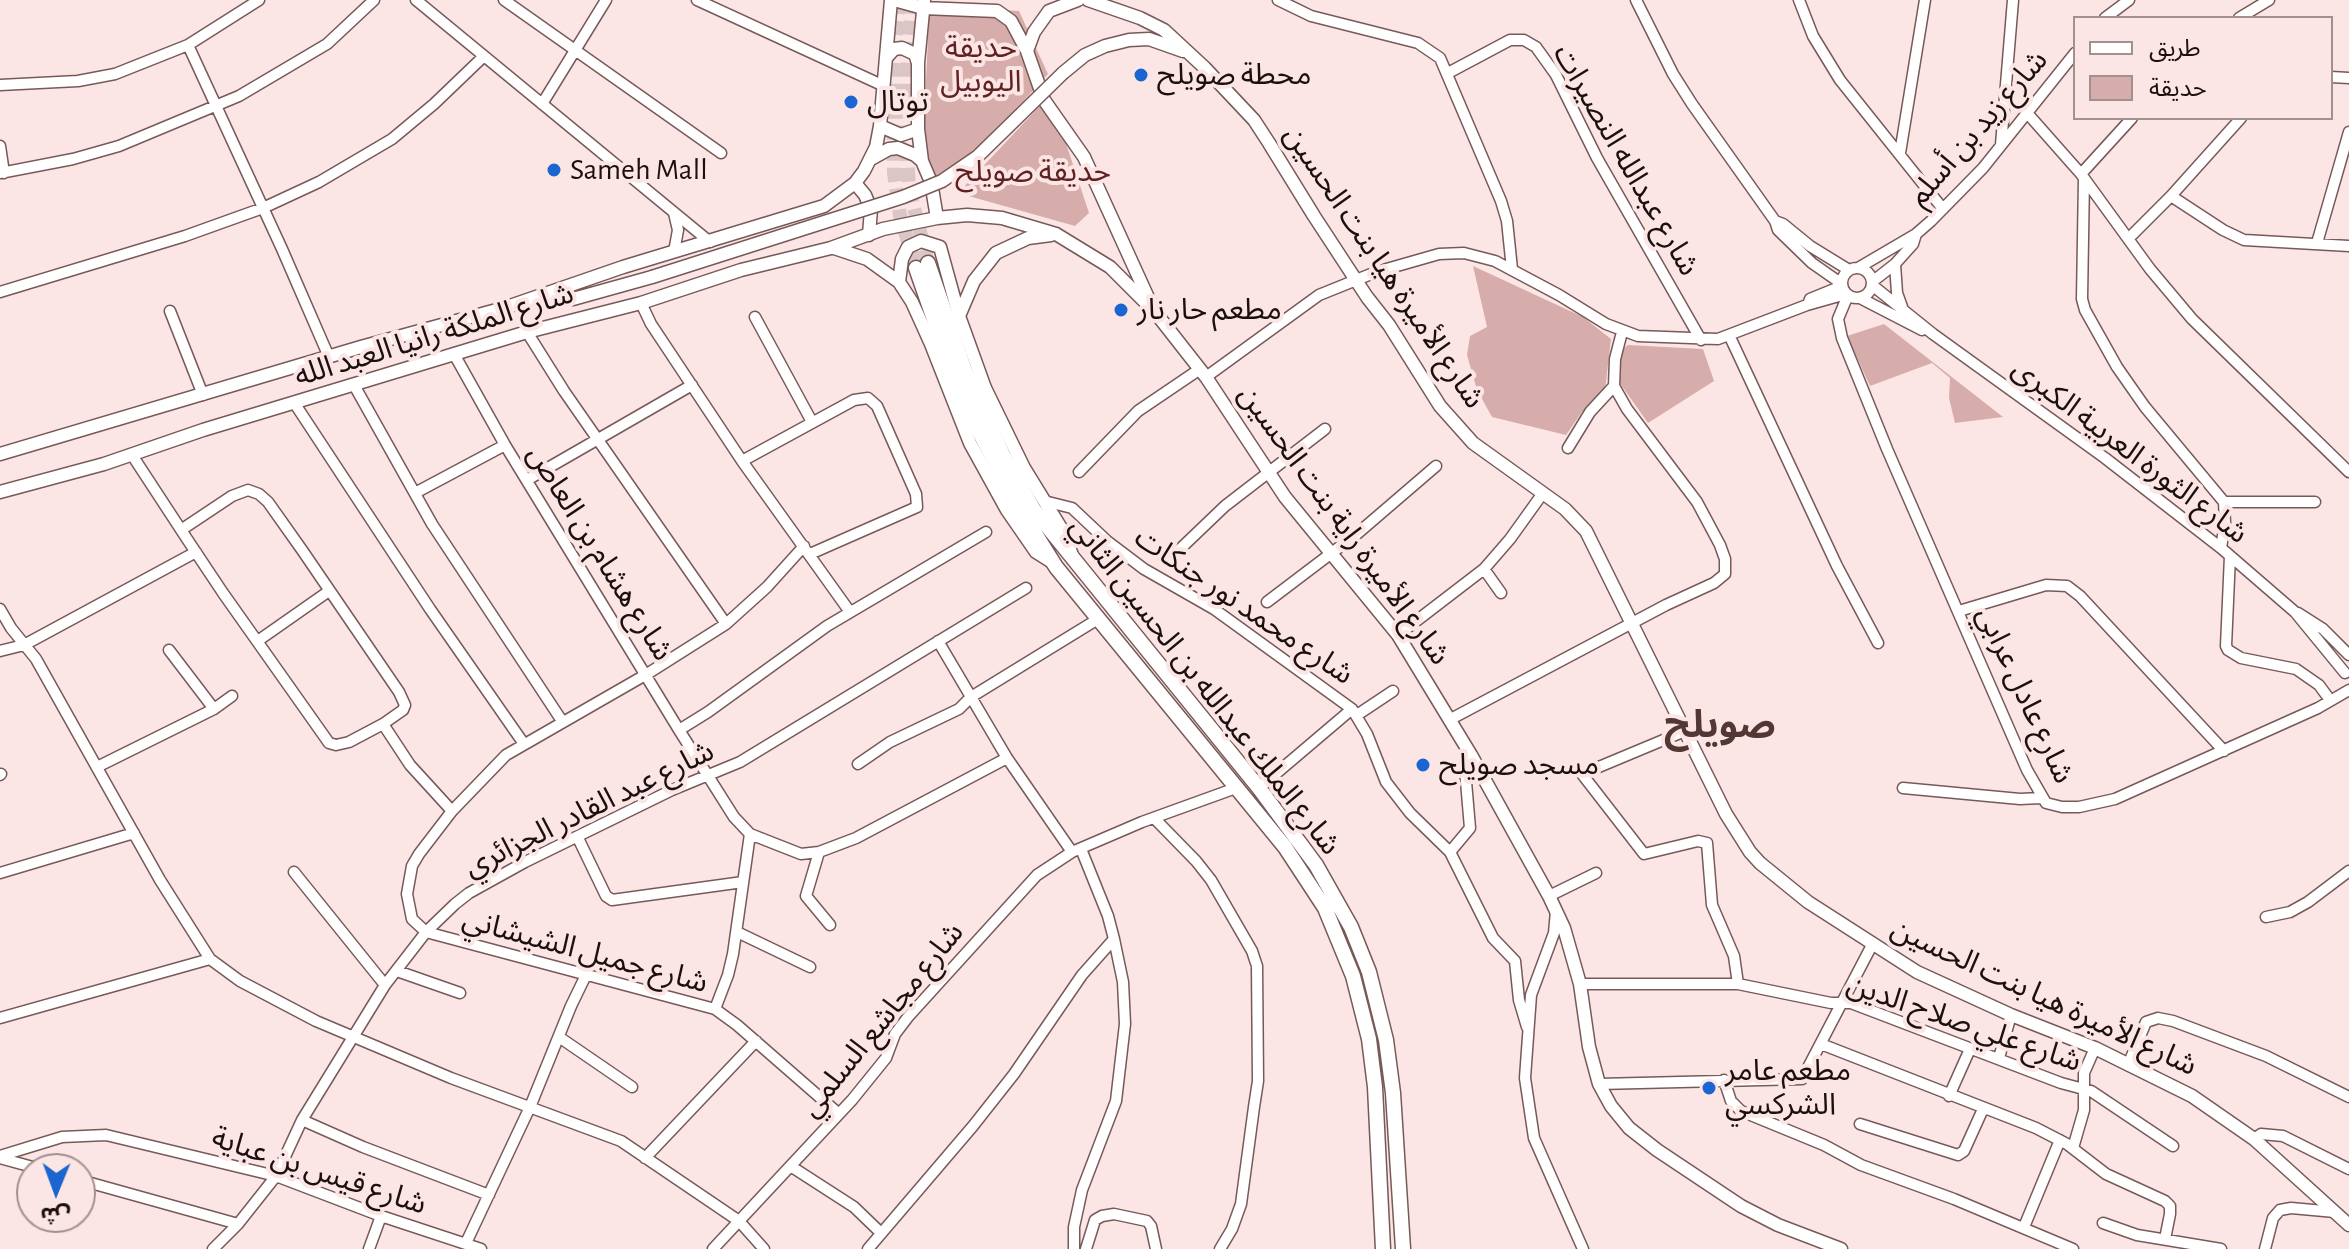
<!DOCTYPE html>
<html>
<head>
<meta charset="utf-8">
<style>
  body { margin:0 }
  #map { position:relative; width:2349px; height:1249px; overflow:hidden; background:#fce6e5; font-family:"Alegreya Sans","Noto Sans Arabic",sans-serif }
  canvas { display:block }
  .legend { position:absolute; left:2073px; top:16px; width:260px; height:104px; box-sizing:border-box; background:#fce6e5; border:2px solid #a2908f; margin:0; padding:10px 14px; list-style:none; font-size:24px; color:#1b100f }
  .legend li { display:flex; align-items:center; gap:16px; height:40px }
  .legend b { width:40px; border:2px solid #a2908f }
  .north { position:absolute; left:16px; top:1153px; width:80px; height:80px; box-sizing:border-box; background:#fce6e5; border:2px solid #a2908f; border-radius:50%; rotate:181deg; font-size:22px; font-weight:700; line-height:32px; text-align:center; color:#1b100f }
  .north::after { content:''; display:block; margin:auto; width:28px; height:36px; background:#1a65d0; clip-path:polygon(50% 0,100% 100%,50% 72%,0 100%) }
</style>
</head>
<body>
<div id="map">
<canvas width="2349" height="1249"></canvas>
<ul class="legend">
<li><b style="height:10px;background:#fff"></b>طريق</li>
<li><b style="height:22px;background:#d7adab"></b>حديقة</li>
</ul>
<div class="north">ش</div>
</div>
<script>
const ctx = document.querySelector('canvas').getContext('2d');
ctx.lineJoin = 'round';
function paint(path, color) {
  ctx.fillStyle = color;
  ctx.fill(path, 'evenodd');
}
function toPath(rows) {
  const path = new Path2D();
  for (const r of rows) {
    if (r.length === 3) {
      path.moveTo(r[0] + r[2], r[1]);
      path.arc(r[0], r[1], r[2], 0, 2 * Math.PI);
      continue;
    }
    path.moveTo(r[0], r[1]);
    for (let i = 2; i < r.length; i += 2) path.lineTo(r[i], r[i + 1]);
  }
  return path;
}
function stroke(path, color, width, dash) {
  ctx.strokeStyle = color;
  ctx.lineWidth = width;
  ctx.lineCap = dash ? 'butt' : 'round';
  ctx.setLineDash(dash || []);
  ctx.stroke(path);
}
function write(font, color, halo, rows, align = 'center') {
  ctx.font = font + ' "Alegreya Sans","Noto Sans Arabic",sans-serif';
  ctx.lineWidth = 8;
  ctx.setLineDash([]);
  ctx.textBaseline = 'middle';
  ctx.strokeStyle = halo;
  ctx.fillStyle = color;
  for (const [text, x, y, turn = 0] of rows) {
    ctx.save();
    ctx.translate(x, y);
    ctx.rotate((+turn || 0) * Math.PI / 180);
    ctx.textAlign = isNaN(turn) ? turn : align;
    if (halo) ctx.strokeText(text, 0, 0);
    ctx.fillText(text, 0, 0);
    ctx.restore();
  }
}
paint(toPath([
  [935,6,1019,11,1048,74,992,136,957,164,935,176,923,145,929,16],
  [1050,95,1089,213,1075,226,958,193],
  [1473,266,1583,317,1611,339,1605,390,1582,412,1566,435,1492,417,1477,390,1467,355,1470,336,1487,327],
  [1884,324,2003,417,1955,423,1949,398,1950,378,1932,363,1870,386,1847,336],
  [1628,345,1703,349,1714,381,1648,423,1619,382,1622,350]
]), '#d7adab');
stroke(toPath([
  [899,0,893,71,894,173,900,215,916,268],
  [913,0,907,73,907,155,909,188,928,263]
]), '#dac6c5', 14, [14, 7]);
const minor = toPath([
  [416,0,710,242],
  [504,0,721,153],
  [697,0,884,86],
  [1278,0,1311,16,1418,43,1440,58,1501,201,1507,221,1512,269],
  [1636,0,1673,74,1692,104,1775,221,1778,230,1812,263,1842,284],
  [1799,0,1813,36,1840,80,1943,209],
  [2105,18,2129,0],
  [2239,18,2269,0],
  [188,45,282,249,329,357],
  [1448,73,1510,40,1524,40,1536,47,1556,75,1597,158,1701,340],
  [2331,77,2349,78],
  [0,85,78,81,115,74,188,45,259,0],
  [542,104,606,0],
  [2028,114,2081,174,2150,269,2192,319,2349,472],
  [2001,145,2013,0],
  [0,146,4,173],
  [1900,153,1925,0],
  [0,173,73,159,119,146,239,96,327,44,374,0],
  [2081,174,2132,118],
  [2084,178,2082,299,2085,310,2117,367,2145,407,2224,502,2225,523,2221,548],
  [2171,196,2223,230,2244,240,2349,246],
  [1775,221,1783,224,1810,246,1849,270],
  [2128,239,2171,196,2241,118],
  [2317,243,2349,132],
  [674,252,678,230,674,213],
  [1895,264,1897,293,1902,307],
  [1857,283,15],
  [1858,268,1916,234,1931,221,1983,168,2075,53],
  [1872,282,1895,264,1913,244,1916,234],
  [1872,285,1933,334,2105,458,2221,548,2295,612,2345,673],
  [0,292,185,236,263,208,319,182,392,139,434,104,483,57],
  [1848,295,1838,319,1842,338,1887,449,2027,770,2046,803,2062,807,2079,807,2115,799,2318,708,2349,690],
  [1860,298,1922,330],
  [1809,302,1810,299,1842,286],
  [641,303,651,324,742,461,850,612],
  [170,311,203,395],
  [755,317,812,422],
  [527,332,564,391,726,624],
  [1730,337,1837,566,1878,643],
  [454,354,505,445,679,730,734,817,750,834,801,854,819,852,856,838,1007,758],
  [1206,377,1319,295,1376,272,1439,254,1464,253,1495,261,1559,295,1606,324,1638,336,1718,339,1807,305,1846,294],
  [354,385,432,524,562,721],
  [295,404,430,609,524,744],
  [1568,448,1590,412,1614,386],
  [132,455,187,539,223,593,329,743,336,745,349,742,383,724,403,710,405,705,399,692,302,550,268,502,259,494,248,490,232,496,181,530],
  [742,461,854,400,868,398,877,406,916,494,917,507,810,554],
  [1079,472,1138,411,1200,369],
  [527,480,692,385],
  [415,493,505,445],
  [1044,501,1072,508,1107,541,1144,569,1214,609,1352,709,1367,734,1386,782,1410,813,1450,852,1493,938,1515,961,1519,1000,1527,1027],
  [2224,502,2315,502],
  [804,546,767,587,726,624,647,674,506,755,452,811,419,854,412,866,407,894,412,919,426,932,715,1009,737,1025,839,1114],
  [1178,551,1225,506,1325,429],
  [2230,556,2226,646,2228,650,2241,658,2296,669,2319,685,2330,700],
  [1484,569,1501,593],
  [1267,602,1358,533,1436,466],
  [0,609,11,628,36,659,160,880,210,959,240,981,316,1021,451,1078,621,1141,739,1221,764,1249],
  [1959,611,2046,585,2067,586,2080,596,2224,751],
  [2298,613,2323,629,2349,655],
  [1398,635,1484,569,1510,539,1543,493],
  [259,640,329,591],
  [938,641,1007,758,1072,852],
  [169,650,214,709],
  [0,651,24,645,196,552],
  [1357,715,1393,691],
  [1449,720,1666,605,1714,583,1725,574,1725,559,1720,545,1697,502,1627,409,1614,386,1615,359,1622,332],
  [383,724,410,765,452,811],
  [679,730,708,712,827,626,986,532],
  [1685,731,1582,774,1644,854,1698,841,1707,843,1712,905,1734,956,1738,984],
  [858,764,890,742,959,709,971,697,1098,619],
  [97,767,214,709,232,696],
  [0,775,1,774],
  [1259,788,1352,709],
  [1903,788,2020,799,2041,798],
  [1154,818,1196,861,1211,880,1252,951,1257,966,1258,1081,1254,1107,1241,1204,1232,1229,1220,1249],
  [578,838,606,896,612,900,743,882],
  [819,852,806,896,830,925],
  [1450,852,1470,828,1465,770,1471,755],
  [294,872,385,985],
  [0,873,134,833],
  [1549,896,1596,873],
  [1556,911,1554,933,1531,995,1525,1078,1534,1138,1583,1249],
  [2266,917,2290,912,2308,902,2349,871],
  [737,932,810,967],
  [397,971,460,993],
  [1580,984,1738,984,1831,1003,1851,1003,2061,1083,2091,1091,2173,1146],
  [715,1009,728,975,733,954,750,834],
  [0,1018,210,959],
  [559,1037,632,1087],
  [1821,1044,2036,1128,2067,1144,2106,1174,2165,1201,2170,1206,2170,1214,2165,1239],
  [1999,1058,2011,1015],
  [2128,1065,2146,1022,2158,1018,2173,1021,2266,1056,2349,1097],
  [1724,1080,1731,1101,1741,1111,1824,1145,1861,1165,1954,1199,2073,1249],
  [1599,1084,1802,1079,1872,945],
  [1949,1096,1970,1049],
  [302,1120,363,1147,489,1195],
  [1860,1124,1958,1155,1964,1151,1983,1109],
  [2254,1139,2261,1134,2283,1136,2349,1169],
  [2073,1148,2084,1110,2084,1073,2095,1048],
  [0,1156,62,1137,106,1135,276,1176,381,1216,481,1249],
  [0,1158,40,1169],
  [645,1158,756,1041],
  [792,1167,854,1207,881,1233],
  [80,1180,238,1224],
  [2103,1223,2137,1235,2221,1249],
  [2024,1227,2060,1140],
  [466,1243,530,1107,571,1006,586,975],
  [213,1249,238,1224,276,1176,302,1120,385,985,426,932,455,904,469,893,525,862,672,790,740,762,1026,588],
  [369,1249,381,1216],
  [713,1249,852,1100,886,1058,895,1034,908,1017,1037,875,1072,852,1142,822,1236,788],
  [868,1249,973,1126,1014,1074,1082,975,1114,939],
  [1074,1249,1074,1227,1082,1190,1116,1101,1125,1024,1123,982,1114,939,1108,916,1081,849],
  [1086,1249,1095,1220,1102,1216,1114,1214,1147,1221,1151,1226,1156,1249],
  [2265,1249,2273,1218,2280,1210,2291,1208,2335,1212]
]);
const major = toPath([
  [894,0,923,8,997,11,1011,21,1027,51,1044,100,1084,157,1150,302],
  [1088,0,1140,18,1164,30,1205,68,1254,120,1269,143,1314,216,1367,297,1389,325,1440,406,1473,443,1565,509,1586,531,1726,814,1750,852,1760,863,1808,902,1917,972,2011,1015,2095,1048,2192,1096,2254,1139,2349,1225],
  [1027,51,1034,32,1049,11,1078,0],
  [886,58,894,49,902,48,915,54,918,63],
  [1063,73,1085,55,1105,46,1129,40,1149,39,1183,51],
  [880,126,901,135,918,129],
  [922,161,918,129,918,63,924,1],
  [855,183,865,195,871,209,869,235],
  [937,218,967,215,1002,218,1056,234,1110,267,1155,312,1206,377,1285,497,1398,635,1471,755,1549,896,1564,928,1580,984,1589,1047,1599,1084,1611,1106,1629,1128,1657,1150,1741,1206,1778,1225,1841,1249],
  [834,248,867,259,899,282,912,302,931,344,970,443,1007,510,1036,552,1055,564],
  [899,282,902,259,908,247,921,241,940,247,959,316,985,388,1024,468,1064,533,1072,555],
  [544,296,573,299,652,277],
  [959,316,974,281,996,253,1028,238,1051,235],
  [0,454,361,347,504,308,623,267,824,206,855,183,864,171,876,147,880,126,891,0],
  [0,492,104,464,203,430,527,332,641,303,741,270,831,248,883,229,937,218,931,182,922,161,915,155,898,148,889,149,871,159]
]);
const highway = toPath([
  [928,263,965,371,1003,455,1034,510,1259,788,1316,865,1351,927,1369,972,1386,1040,1393,1093,1403,1249],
  [916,268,953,374,972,418,1016,503,1056,567,1285,847,1325,908,1353,976,1369,1039,1375,1087,1383,1249]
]);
stroke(minor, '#775958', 13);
stroke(major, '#775958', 15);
stroke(highway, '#775958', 17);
stroke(minor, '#fff', 10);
stroke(major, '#fff', 12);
stroke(highway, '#fff', 14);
const majorBridge = toPath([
  [652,277,903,197,942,181,977,157,1063,73]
]);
stroke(majorBridge, '#775958', 15, []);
stroke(majorBridge, '#fff', 12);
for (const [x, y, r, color] of [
  [1141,75,8,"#1a65d0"],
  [851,102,8,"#1a65d0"],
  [554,170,8,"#1a65d0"],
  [1121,310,8,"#1a65d0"],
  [1423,765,8,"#1a65d0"],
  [1709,1088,8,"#1a65d0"]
]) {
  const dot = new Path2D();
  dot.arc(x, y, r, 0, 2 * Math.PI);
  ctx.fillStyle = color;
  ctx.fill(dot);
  stroke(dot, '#fce6e5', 3);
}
write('30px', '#5f2122', '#fce6e5', [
  ["حديقة",981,48],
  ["اليوبيل",981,82],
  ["حديقة صويلح",1033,172]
]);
write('30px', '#1b100f', '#fce6e5', [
  ["محطة صويلح",1157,75],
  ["توتال",867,102],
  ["Sameh Mall",570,170],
  ["مطعم حار نار",1137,310],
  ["مسجد صويلح",1439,765],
  ["مطعم عامر",1725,1071],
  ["الشركسي",1725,1105]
], 'left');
write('30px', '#1b100f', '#fce6e5', [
  ["شارع زيد بن أسلم",1978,128,-49],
  ["شارع عبدالله النصيرات",1626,160,60],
  ["شارع الأميرة هيا بنت الحسين",1384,267,56],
  ["شارع الملكة رانيا العبد الله",434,335,-17],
  ["شارع الثورة العربية الكبرى",2130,451,37],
  ["شارع الأميرة راية بنت الحسين",1344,525,54],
  ["شارع هشام بن العاص",600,553,58],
  ["شارع محمد نور جنكات",1244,606,34],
  ["شارع الملك عبدالله بن الحسين الثاني",1205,686,52],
  ["شارع عادل عرابي",2025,695,65],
  ["شارع عبد القادر الجزائري",589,809,-26],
  ["شارع جميل الشيشاني",585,951,15],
  ["شارع الأميرة هيا بنت الحسين",2044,997,25],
  ["شارع مجاشع السلمي",882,1020,-51],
  ["شارع علي صلاح الدين",1964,1023,19],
  ["شارع قيس بن عباية",319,1171,18]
]);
write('bold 38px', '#523735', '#fce6e5', [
  ["صويلح",1720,726]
]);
</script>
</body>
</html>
